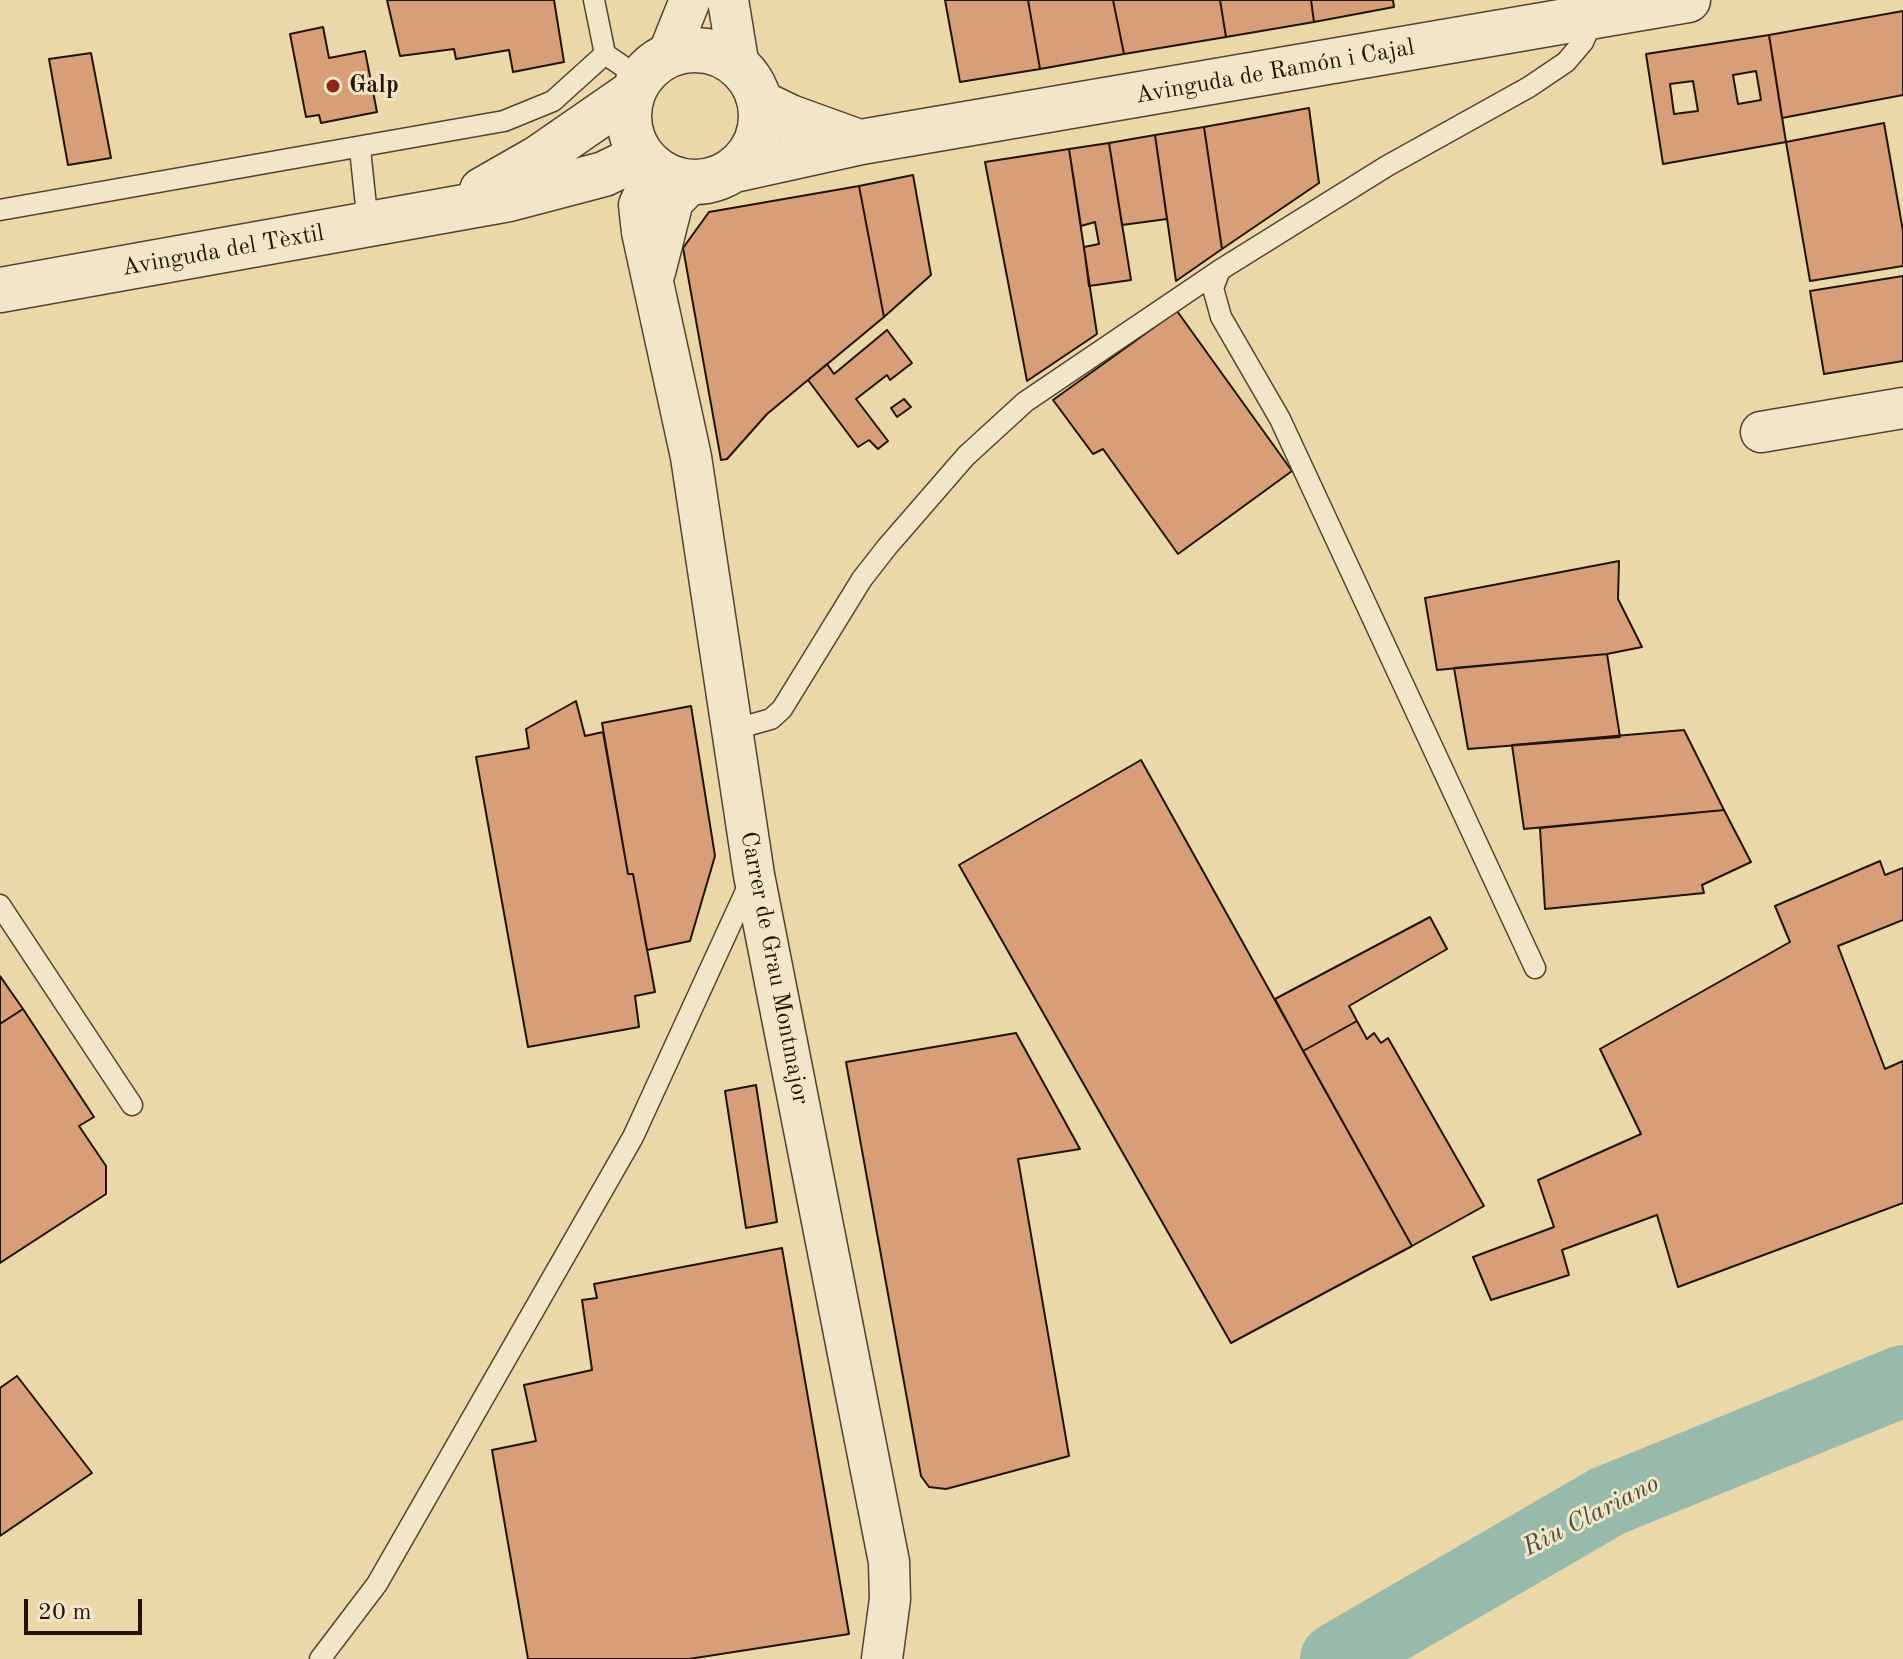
<!DOCTYPE html>
<html>
<head>
<meta charset="utf-8">
<style>
  body { margin:0 }
  #map { position:relative; width:1903px; height:1659px; overflow:hidden; background:#ead8a9; font-family:"Old Standard TT",serif }
  canvas { display:block }
  .scale { position:absolute; left:24px; top:1599px; width:118px; height:36px; box-sizing:border-box; border:4px solid #201406; border-top:0; padding-left:10px; font-size:24px; line-height:28px; white-space:nowrap; color:#201406; -webkit-text-stroke:6px #f1e6c7; paint-order:stroke }
</style>
</head>
<body>
<div id="map">
<canvas width="1903" height="1659"></canvas>
<div class="scale">20 m</div>
</div>
<script>
const ctx = document.querySelector('canvas').getContext('2d');
ctx.lineJoin = 'round';
function toPath(rows) {
  const path = new Path2D();
  for (const r of rows) {
    if (r.length === 3) {
      path.moveTo(r[0] + r[2], r[1]);
      path.arc(r[0], r[1], r[2], 0, 2 * Math.PI);
      continue;
    }
    path.moveTo(r[0], r[1]);
    for (let i = 2; i < r.length; i += 2) path.lineTo(r[i], r[i + 1]);
  }
  return path;
}
function stroke(path, color, width, dash) {
  ctx.strokeStyle = color;
  ctx.lineWidth = width;
  ctx.lineCap = dash ? 'butt' : 'round';
  ctx.setLineDash(dash || []);
  ctx.stroke(path);
}
function paint(path, color) {
  ctx.fillStyle = color;
  ctx.fill(path, 'evenodd');
}
function write(font, color, halo, rows, align = 'center') {
  ctx.font = font + ' "Old Standard TT",serif';
  ctx.lineWidth = 6;
  ctx.setLineDash([]);
  ctx.textBaseline = 'middle';
  ctx.strokeStyle = halo;
  ctx.fillStyle = color;
  for (const [text, x, y, turn = 0] of rows) {
    ctx.save();
    ctx.translate(x, y);
    ctx.rotate((+turn || 0) * Math.PI / 180);
    ctx.textAlign = isNaN(turn) ? turn : align;
    if (halo) ctx.strokeText(text, 0, 0);
    ctx.fillText(text, 0, 0);
    ctx.restore();
  }
}
stroke(toPath([
  [1336,1659,1608,1501,1903,1381]
]), '#98baaa', 72);
const building = toPath([
  [387,0,554,0,564,62,513,72,509,50,456,59,454,49,400,56,387,0],
  [945,0,1028,0,1040,69,960,82,945,0],
  [1028,0,1113,0,1124,54,1040,69,1028,0],
  [1113,0,1220,0,1226,37,1124,54,1113,0],
  [1220,0,1311,0,1314,22,1226,37,1220,0],
  [1311,0,1393,0,1394,7,1314,22,1311,0],
  [1903,11,1903,95,1782,118,1769,35,1903,11],
  [323,27,329,58,365,51,377,112,321,123,319,115,306,117,290,34,323,27],
  [1769,35,1786,142,1663,164,1646,54,1769,35],
  [1756,71,1761,100,1738,104,1733,75,1756,71],
  [1693,81,1698,111,1674,114,1670,84,1693,81],
  [91,53,111,158,68,165,49,59,91,53],
  [1309,108,1319,183,1222,249,1204,127,1309,108],
  [1884,123,1903,231,1903,266,1810,281,1786,142,1884,123],
  [1204,127,1222,249,1176,281,1155,135,1204,127],
  [1155,135,1167,219,1122,225,1109,143,1155,135],
  [1109,143,1131,280,1089,286,1084,247,1099,244,1095,222,1081,226,1069,149,1109,143],
  [1069,149,1097,334,1027,381,985,162,1069,149],
  [913,175,931,275,884,317,859,186,913,175],
  [859,186,884,317,767,414,727,459,721,460,683,248,709,212,859,186],
  [1903,276,1903,361,1824,374,1810,291,1903,276],
  [1177,311,1292,471,1178,554,1103,449,1093,454,1053,400,1177,311],
  [887,330,912,363,890,380,887,375,856,399,888,441,878,449,869,440,858,447,808,380,827,364,834,374,887,330],
  [904,399,911,407,897,417,891,408,904,399],
  [1619,561,1618,599,1642,647,1607,654,1437,670,1425,598,1619,561],
  [1607,654,1620,737,1468,749,1454,668,1607,654],
  [576,701,585,736,603,732,628,874,633,874,655,992,635,996,639,1027,528,1047,476,757,529,748,526,729,576,701],
  [691,706,715,856,690,941,647,950,633,874,628,874,602,723,691,706],
  [1684,730,1724,810,1524,829,1512,745,1684,730],
  [1141,760,1412,1246,1231,1343,959,865,1141,760],
  [1724,810,1751,862,1702,885,1704,893,1545,909,1540,828,1724,810],
  [1880,861,1885,875,1903,868,1903,920,1838,946,1885,1069,1903,1061,1903,1203,1678,1287,1657,1215,1562,1250,1569,1275,1491,1300,1473,1257,1554,1227,1538,1180,1641,1134,1600,1049,1790,942,1775,906,1880,861],
  [1430,917,1447,949,1349,1006,1357,1021,1303,1051,1275,999,1430,917],
  [0,976,23,1009,0,1024,0,976],
  [23,1009,94,1117,79,1126,106,1166,106,1194,0,1263,0,1024,23,1009],
  [1357,1021,1367,1039,1374,1033,1381,1043,1388,1038,1484,1206,1412,1246,1303,1051,1357,1021],
  [1016,1033,1080,1149,1018,1159,1069,1456,946,1489,929,1487,921,1476,846,1062,1016,1033],
  [756,1085,777,1222,746,1228,725,1091,756,1085],
  [782,1248,849,1634,689,1659,528,1659,492,1450,536,1441,524,1385,592,1370,582,1300,597,1298,594,1284,782,1248],
  [17,1376,92,1473,0,1536,0,1388,17,1376]
]);
paint(building, '#d89e78');
stroke(building, '#201406', 2);
const service = toPath([
  [594,0,605,54,640,78],
  [360,149,368,225],
  [0,210,504,121,553,101,605,54],
  [1220,270,1213,288,1221,317,1280,419,1535,968],
  [732,730,771,719,782,709,862,579,887,547,966,456,1025,402,1220,270,1387,166,1529,87,1566,62,1583,42,1588,31,1587,18],
  [0,905,132,1105],
  [320,1659,377,1584,633,1137,751,880]
]);
const minor = toPath([
  [728,0,739,67],
  [668,55,690,0],
  [655,170,639,205,642,232,691,457,754,875,889,1562,890,1599,882,1659],
  [655,272,673,201,691,183],
  [1761,432,1903,408]
]);
const tertiary = toPath([
  [695,116,66],
  [757,94,763,104,790,117,859,142],
  [734,170,861,142,1688,0],
  [482,190,538,158,632,93],
  [0,290,509,199,604,174,641,156]
]);
stroke(service, '#52452f', 23);
stroke(minor, '#52452f', 43);
stroke(tertiary, '#52452f', 47);
stroke(service, '#f1e6c7', 20);
stroke(minor, '#f1e6c7', 40);
stroke(tertiary, '#f1e6c7', 44);
for (const [x, y, r, color] of [
  [333,86,8,"#8f2418"]
]) {
  const dot = new Path2D();
  dot.arc(x, y, r, 0, 2 * Math.PI);
  ctx.fillStyle = color;
  ctx.fill(dot);
  stroke(dot, '#f1e6c7', 3);
}
write('24px', '#201406', '#f1e6c7', [
  ["Avinguda de Ramón i Cajal",1275,72,-10],
  ["Avinguda del Tèxtil",223,251,-10],
  ["Carrer de Grau Montmajor",774,968,79]
]);
write('bold 24px', '#201406', '#f1e6c7', [
  ["Galp",349,86]
], 'left');
write('italic 26px', '#4a4e3f', '#f1e6c7', [
  ["Riu Clariano",1591,1516,-27]
]);
</script>
</body>
</html>
